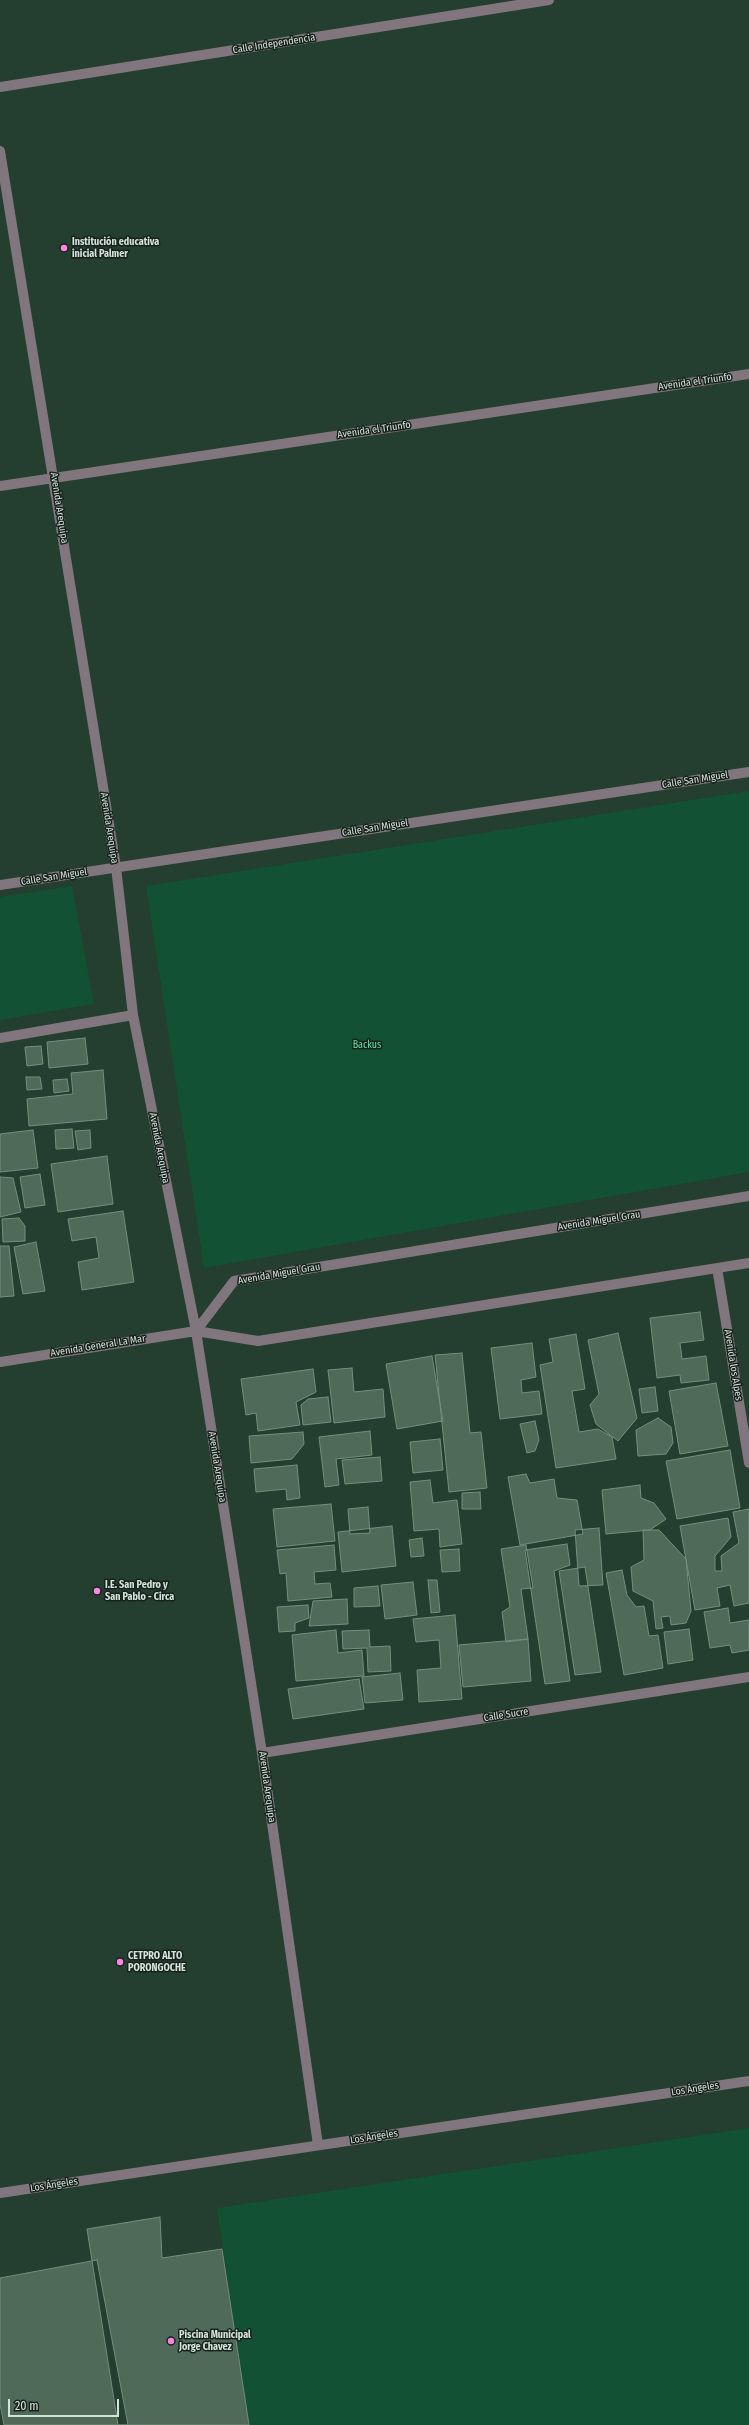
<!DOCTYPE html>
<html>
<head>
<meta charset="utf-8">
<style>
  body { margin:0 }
  #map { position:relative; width:749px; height:2425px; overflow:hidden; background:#243e2f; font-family:"Fira Sans Condensed",sans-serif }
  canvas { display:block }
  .scale { position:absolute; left:8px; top:2399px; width:111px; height:18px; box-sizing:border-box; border:2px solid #d4e3da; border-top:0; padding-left:5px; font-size:12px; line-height:14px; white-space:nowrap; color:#d4e3da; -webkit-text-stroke:3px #16221b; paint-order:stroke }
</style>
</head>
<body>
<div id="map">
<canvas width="749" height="2425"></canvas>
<div class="scale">20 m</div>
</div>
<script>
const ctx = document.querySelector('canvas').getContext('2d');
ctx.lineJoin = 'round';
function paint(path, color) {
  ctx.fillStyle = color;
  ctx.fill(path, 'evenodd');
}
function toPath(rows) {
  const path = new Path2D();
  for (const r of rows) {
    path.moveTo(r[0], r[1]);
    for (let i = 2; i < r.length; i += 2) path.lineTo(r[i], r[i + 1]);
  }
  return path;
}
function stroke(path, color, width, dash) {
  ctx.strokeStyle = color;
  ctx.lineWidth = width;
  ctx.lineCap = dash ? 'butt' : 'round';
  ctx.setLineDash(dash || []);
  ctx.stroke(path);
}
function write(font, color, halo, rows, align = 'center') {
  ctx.font = font + ' "Fira Sans Condensed",sans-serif';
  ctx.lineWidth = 3;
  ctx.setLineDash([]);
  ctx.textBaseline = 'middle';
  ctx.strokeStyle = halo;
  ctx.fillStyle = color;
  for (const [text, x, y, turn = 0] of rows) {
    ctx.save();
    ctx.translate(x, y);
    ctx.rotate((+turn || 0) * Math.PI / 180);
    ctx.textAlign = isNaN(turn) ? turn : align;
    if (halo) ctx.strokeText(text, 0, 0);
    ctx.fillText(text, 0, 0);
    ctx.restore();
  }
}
paint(toPath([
  [749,791,749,1172,204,1268,146,886],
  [72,886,94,1004,0,1020,0,897],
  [749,2128,749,2425,249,2425,217,2208]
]), '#125133');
const building = toPath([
  [85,1038,88,1064,49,1068,47,1042,85,1038],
  [41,1046,43,1064,27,1066,25,1047,41,1046],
  [103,1070,107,1119,29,1126,27,1099,73,1094,71,1073,103,1070],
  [26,1077,40,1077,42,1089,27,1090,26,1077],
  [67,1079,69,1091,54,1093,53,1080,67,1079],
  [72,1129,74,1148,56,1149,55,1130,72,1129],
  [33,1130,38,1168,0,1172,0,1134,33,1130],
  [90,1130,91,1148,78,1150,75,1131,90,1130],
  [107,1156,113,1204,58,1212,51,1164,107,1156],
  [40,1174,45,1205,25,1208,20,1177,40,1174],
  [0,1177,13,1178,21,1212,0,1217,0,1177],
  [123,1211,134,1282,82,1290,78,1262,99,1258,96,1237,72,1241,68,1219,123,1211],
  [19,1218,25,1226,25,1241,3,1242,2,1219,19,1218],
  [36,1242,45,1291,23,1294,14,1247,36,1242],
  [0,1246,9,1246,14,1296,0,1297,0,1246],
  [700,1312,704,1340,680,1343,682,1359,706,1356,709,1380,681,1383,680,1375,657,1378,650,1318,700,1312],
  [618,1333,637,1418,618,1441,596,1424,590,1405,599,1394,588,1340,618,1333],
  [576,1334,585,1389,572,1391,579,1432,598,1429,612,1437,616,1459,556,1468,540,1365,553,1362,549,1339,576,1334],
  [532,1343,536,1377,521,1380,522,1393,539,1391,542,1414,500,1419,491,1348,532,1343],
  [462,1353,470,1433,481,1432,487,1488,449,1492,435,1355,462,1353],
  [432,1356,443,1421,397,1429,386,1364,432,1356],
  [352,1368,354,1392,383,1389,385,1417,334,1423,328,1370,352,1368],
  [313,1369,316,1392,296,1402,300,1425,258,1431,256,1413,246,1415,241,1379,313,1369],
  [716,1383,728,1446,680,1454,669,1391,716,1383],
  [655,1387,658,1411,642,1413,639,1389,655,1387],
  [328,1397,331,1422,303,1425,301,1405,308,1399,328,1397],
  [658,1418,671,1427,673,1443,666,1454,638,1456,636,1430,658,1418],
  [535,1421,539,1440,535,1451,527,1453,520,1424,535,1421],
  [370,1431,372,1455,336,1459,339,1485,325,1487,319,1437,370,1431],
  [303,1432,304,1444,292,1459,251,1463,249,1436,303,1432],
  [440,1439,443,1470,413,1473,410,1442,440,1439],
  [730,1450,740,1508,677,1519,666,1461,730,1450],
  [380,1457,382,1481,345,1484,342,1460,380,1457],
  [297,1465,300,1498,287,1500,286,1489,256,1492,254,1469,297,1465],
  [526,1474,530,1483,554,1479,557,1498,577,1500,583,1534,520,1545,508,1477,526,1474],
  [430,1480,433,1503,457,1500,462,1544,440,1547,439,1529,414,1531,410,1482,430,1480],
  [640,1485,641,1498,654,1503,666,1519,650,1530,606,1534,602,1490,640,1485],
  [480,1492,481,1509,462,1509,462,1493,480,1492],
  [331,1504,335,1541,277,1547,273,1509,331,1504],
  [368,1507,370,1533,350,1534,348,1509,368,1507],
  [749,1509,749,1603,734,1606,730,1585,717,1588,720,1606,695,1610,680,1526,728,1518,731,1537,715,1556,715,1571,722,1571,721,1556,739,1543,733,1512,749,1509],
  [392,1526,396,1566,342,1572,338,1532,392,1526],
  [599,1528,603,1585,579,1586,575,1530,599,1528],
  [643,1530,659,1530,686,1559,691,1611,686,1623,671,1625,670,1616,661,1617,663,1628,656,1629,653,1601,633,1591,631,1567,644,1560,643,1530],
  [422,1538,424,1556,411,1557,409,1540,422,1538],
  [567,1544,570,1565,554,1571,570,1681,545,1684,525,1550,567,1544],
  [334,1545,336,1570,314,1572,315,1584,330,1583,332,1597,288,1601,286,1573,280,1574,277,1550,334,1545],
  [526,1545,533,1588,521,1589,528,1639,506,1642,502,1612,510,1607,501,1549,526,1545],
  [459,1549,460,1571,442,1572,440,1550,459,1549],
  [585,1567,601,1672,575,1675,559,1571,585,1567],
  [622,1570,627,1595,636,1607,644,1606,649,1636,658,1635,663,1668,624,1675,606,1573,622,1570],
  [428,1580,437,1580,440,1612,431,1613,428,1580],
  [413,1582,417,1615,385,1619,381,1585,413,1582],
  [378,1586,380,1606,354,1607,354,1588,378,1586],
  [347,1599,348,1624,309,1626,313,1601,347,1599],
  [308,1605,309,1618,295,1623,295,1631,279,1632,277,1607,308,1605],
  [728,1608,730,1623,749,1620,749,1650,732,1653,730,1645,710,1648,704,1612,728,1608],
  [455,1615,462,1699,419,1702,417,1670,441,1668,439,1640,416,1642,413,1619,455,1615],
  [689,1629,693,1660,668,1664,664,1632,689,1629],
  [336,1630,338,1653,362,1650,364,1676,296,1681,292,1635,336,1630],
  [369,1630,370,1647,390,1646,391,1671,368,1672,367,1648,343,1649,342,1631,369,1630],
  [528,1639,531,1681,463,1687,459,1645,528,1639],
  [400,1673,403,1700,365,1703,362,1677,400,1673],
  [359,1679,364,1709,293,1719,288,1689,359,1679],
  [160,2217,162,2258,222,2249,249,2425,118,2425,87,2229,160,2217],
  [97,2260,128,2425,4,2425,0,2404,0,2278,97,2260]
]);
paint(building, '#4f6a59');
stroke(building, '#738f7e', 1);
stroke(toPath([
  [0,87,549,0],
  [0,151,116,867,133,1015,196,1331,262,1753,318,2145],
  [0,486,749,374],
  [0,885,749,772],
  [0,1038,133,1015],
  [717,1268,749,1463],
  [196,1331,234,1281,749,1196],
  [0,1362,196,1331,258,1341,749,1263],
  [262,1753,749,1677],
  [0,2193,749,2081]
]), '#82767e', 10);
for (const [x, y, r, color] of [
  [64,248,4,"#fd86e2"],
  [97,1591,4,"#fd86e2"],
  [120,1962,4,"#fd86e2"],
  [171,2341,4,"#fd86e2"]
]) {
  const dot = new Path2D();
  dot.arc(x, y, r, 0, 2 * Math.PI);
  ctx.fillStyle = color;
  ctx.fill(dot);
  stroke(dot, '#16221b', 1.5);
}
write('10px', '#d4e3da', '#16221b', [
  ["Calle Independencia",274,44,-9],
  ["Avenida el Triunfo",695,382,-8],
  ["Avenida el Triunfo",374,430,-8],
  ["Avenida Arequipa",59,508,81],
  ["Calle San Miguel",695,780,-9],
  ["Avenida Arequipa",109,828,81],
  ["Calle San Miguel",375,828,-9],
  ["Calle San Miguel",54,877,-9],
  ["Avenida Arequipa",159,1148,79],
  ["Avenida Miguel Grau",599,1221,-9],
  ["Avenida Miguel Grau",279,1274,-10],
  ["Avenida General La Mar",98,1346,-9],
  ["Avenida los Alpes",733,1365,81],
  ["Avenida Arequipa",217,1467,81],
  ["Calle Sucre",506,1715,-9],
  ["Avenida Arequipa",267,1787,82],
  ["Los Ángeles",695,2089,-9],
  ["Los Ángeles",374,2137,-9],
  ["Los Ángeles",54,2185,-9]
]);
write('bold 10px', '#d4e3da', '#16221b', [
  ["Institución educativa",72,242],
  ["inicial Palmer",72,254],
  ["I.E. San Pedro y",105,1585],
  ["San Pablo - Circa",105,1597],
  ["CETPRO ALTO",128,1956],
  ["PORONGOCHE",128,1968],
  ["Piscina Municipal",179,2335],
  ["Jorge Chavez",179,2347]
], 'left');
write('10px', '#63e4a2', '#16221b', [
  ["Backus",367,1045]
]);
</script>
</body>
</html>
